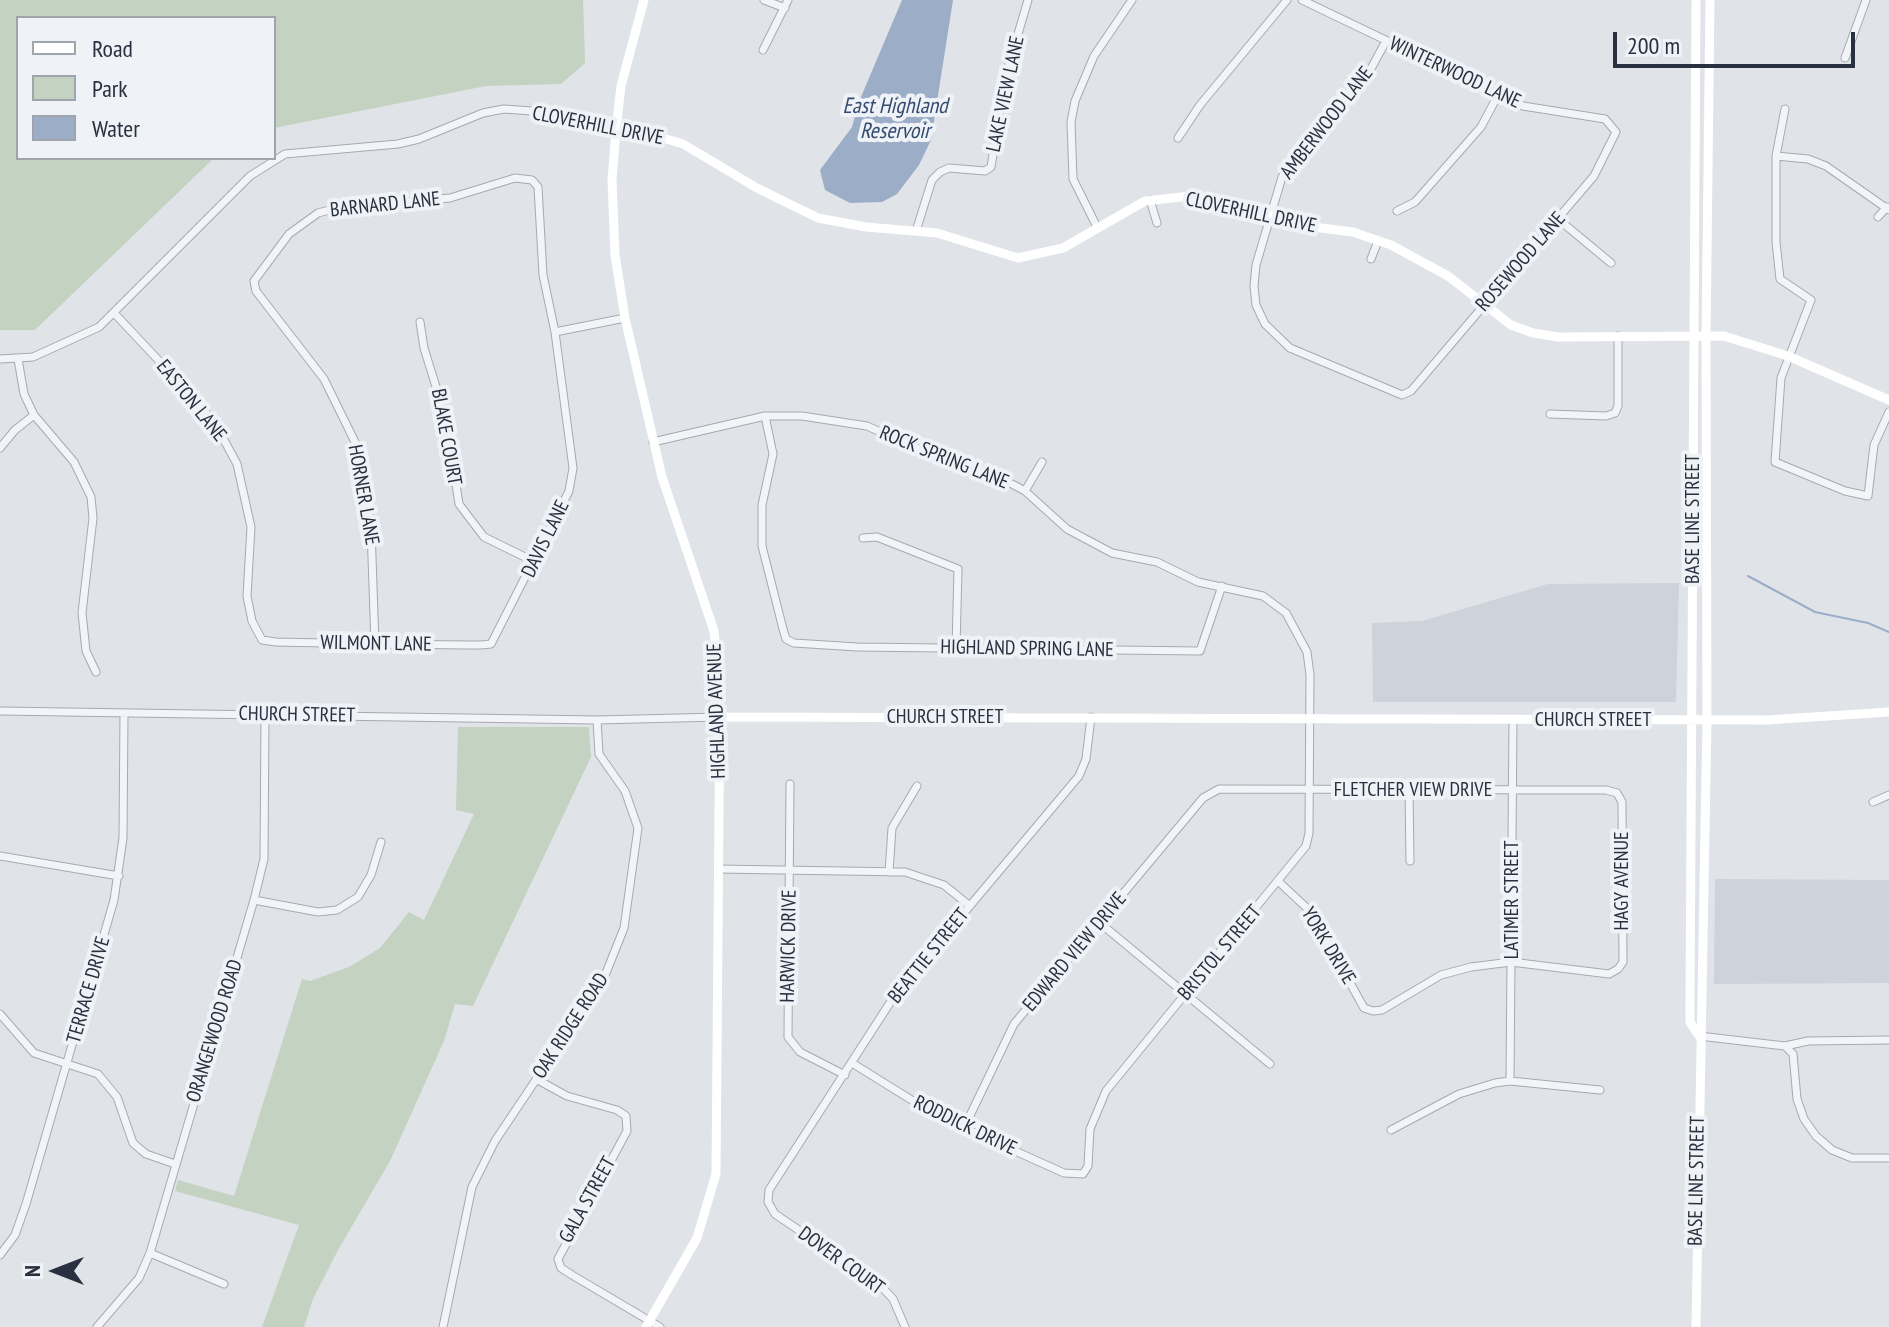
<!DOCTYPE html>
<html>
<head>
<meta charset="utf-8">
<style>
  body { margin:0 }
  #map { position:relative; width:1889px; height:1327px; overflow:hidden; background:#e0e3e8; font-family:"PT Sans Narrow",sans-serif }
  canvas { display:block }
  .legend { position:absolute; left:16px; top:16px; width:260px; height:144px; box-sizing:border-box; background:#eff2f6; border:2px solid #a0a4ad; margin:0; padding:10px 14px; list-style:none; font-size:24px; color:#29303f }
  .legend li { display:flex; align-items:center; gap:16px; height:40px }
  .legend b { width:40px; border:2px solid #a0a4ad }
  .north { position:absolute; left:16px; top:1231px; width:80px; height:80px; -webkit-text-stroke:6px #eff2f6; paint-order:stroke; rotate:270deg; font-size:22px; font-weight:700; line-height:32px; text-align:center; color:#29303f }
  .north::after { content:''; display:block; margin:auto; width:28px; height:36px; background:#29303f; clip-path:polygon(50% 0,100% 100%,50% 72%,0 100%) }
  .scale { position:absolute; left:1613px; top:32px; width:242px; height:36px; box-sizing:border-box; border:4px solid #29303f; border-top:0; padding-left:10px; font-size:24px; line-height:28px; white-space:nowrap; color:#29303f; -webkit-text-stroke:6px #eff2f6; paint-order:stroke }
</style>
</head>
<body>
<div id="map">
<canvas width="1889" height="1327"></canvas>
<ul class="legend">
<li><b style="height:10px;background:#fff"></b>Road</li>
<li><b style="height:22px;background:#c4d2c1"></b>Park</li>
<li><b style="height:22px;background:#9caec7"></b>Water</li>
</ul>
<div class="north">N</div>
<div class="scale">200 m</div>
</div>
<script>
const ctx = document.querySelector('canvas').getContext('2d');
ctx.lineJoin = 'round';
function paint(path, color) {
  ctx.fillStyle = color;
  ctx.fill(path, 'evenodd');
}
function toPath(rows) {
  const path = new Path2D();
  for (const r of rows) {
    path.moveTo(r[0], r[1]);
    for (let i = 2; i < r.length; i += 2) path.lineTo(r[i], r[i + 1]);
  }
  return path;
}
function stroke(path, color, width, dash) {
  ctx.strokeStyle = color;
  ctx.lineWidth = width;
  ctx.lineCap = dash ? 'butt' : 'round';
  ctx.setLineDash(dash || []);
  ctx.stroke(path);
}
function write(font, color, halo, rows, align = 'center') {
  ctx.font = font + ' "PT Sans Narrow",sans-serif';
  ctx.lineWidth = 8;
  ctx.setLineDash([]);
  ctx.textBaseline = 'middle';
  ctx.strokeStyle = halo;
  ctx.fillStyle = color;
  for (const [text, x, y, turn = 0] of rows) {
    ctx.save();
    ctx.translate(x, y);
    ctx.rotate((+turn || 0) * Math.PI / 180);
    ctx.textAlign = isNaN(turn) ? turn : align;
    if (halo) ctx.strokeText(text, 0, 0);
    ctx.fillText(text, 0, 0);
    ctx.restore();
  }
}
paint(toPath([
  [1679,583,1676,702,1373,702,1372,623,1422,621,1548,584],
  [1715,879,1889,880,1889,983,1714,984]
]), '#ced2da');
paint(toPath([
  [0,0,583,0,585,63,561,84,486,86,274,128,274,18,18,18,18,158,214,158,35,330,0,330],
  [458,727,589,727,591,757,473,1006,455,1004,444,1041,390,1161,338,1250,313,1299,304,1327,262,1327,299,1225,175,1191,178,1180,234,1196,302,979,310,981,349,967,380,948,409,912,424,920,474,814,456,810]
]), '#c4d2c1');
paint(toPath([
  [902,0,953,0,931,140,919,165,897,194,882,202,850,203,825,190,820,170,852,127,858,104]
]), '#9caec7');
stroke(toPath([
  [1748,576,1815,612,1868,623,1889,632]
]), '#9caec7', 2);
const street = toPath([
  [764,0,785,8],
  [1302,0,1523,106,1605,119,1616,132,1594,176,1411,391,1402,395,1290,348,1265,324,1256,305,1254,286,1256,265,1282,177,1367,76,1386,41],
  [763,50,788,0],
  [1845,58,1866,0],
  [1785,109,1776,156,1776,242,1780,279,1811,300,1781,378,1775,462,1845,491,1868,496,1874,445,1889,412],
  [1178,138,1200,105,1287,0],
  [1776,156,1808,159,1826,166,1889,210],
  [1150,200,1157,223],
  [1397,211,1415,202,1481,127,1498,95],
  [1878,217,1887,207],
  [1558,219,1611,263],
  [1097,227,1073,179,1071,122,1075,101,1094,56,1132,0],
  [916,231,932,180,940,172,949,168,985,171,991,167,1005,78,1028,0],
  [1371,259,1378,241],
  [115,314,194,398,217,427,237,464,251,527,247,596,252,621,262,640,276,642,375,644,469,645,481,645,491,644,569,491,573,468,555,332,543,275,538,187,532,180,515,178,450,198,337,208,318,213,289,234,254,281,256,291,324,379,356,444,371,528,375,644],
  [420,322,424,348,446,419,459,504,484,537,535,562],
  [555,332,625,318],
  [0,359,33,357,99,327,250,176,285,154,398,144,419,139,483,113,504,109,532,111,616,130],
  [18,359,24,394,34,415,74,462,91,497,93,518,82,613,86,651,96,672],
  [1550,414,1606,416,1615,413,1618,406,1618,336],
  [765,416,773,454,762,505,762,546,783,629,786,639,794,643,857,647,1200,651,1222,586],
  [653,442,765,416,802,416,867,426,968,471,1012,484,1025,491,1067,529,1112,553,1157,562,1198,582,1263,596,1286,613,1307,652,1310,675,1309,833,1306,846,1106,1091,1090,1129,1088,1166,1083,1174,1064,1173,964,1128,926,1109,852,1063],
  [0,448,15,430,34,415],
  [1025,491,1042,462],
  [863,538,877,537,958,569,956,648],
  [0,711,597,720,720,717],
  [790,784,788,1037,800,1052,845,1075],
  [1409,790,1410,861],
  [1873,802,1889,795],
  [0,856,119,876],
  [719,869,905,872,944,885,970,906],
  [889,872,892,828,917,786],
  [254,900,318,912,337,910,358,897,371,875,381,842],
  [1100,923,1270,1064],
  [0,1014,34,1053,98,1074,117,1097,133,1143,146,1154,175,1164],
  [1699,1036,1785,1046,1808,1041,1889,1040],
  [1785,1046,1793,1054,1797,1099,1804,1119,1816,1136,1832,1150,1852,1158,1889,1158],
  [536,1079,567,1096,617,1110,626,1116,627,1131,558,1259,561,1268,572,1275,660,1327],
  [1510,1081,1513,720],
  [964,1128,1014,1024,1203,798,1219,789,1606,790,1617,793,1622,802,1623,962,1618,969,1609,974,1511,962,1471,967,1441,975,1382,1010,1373,1011,1364,1008,1310,911,1279,882],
  [1391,1130,1459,1094,1495,1083,1510,1081,1600,1090],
  [150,1253,224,1284],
  [0,1255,15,1235,26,1204,114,900,123,838,124,713],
  [97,1327,139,1278,150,1253,254,900,264,859,265,715],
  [443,1327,472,1187,495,1141,604,978,624,928,638,828,625,791,599,754,597,720],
  [905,1327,893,1299,880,1285,775,1214,768,1202,769,1190,895,995,1079,776,1086,759,1091,717]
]);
stroke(street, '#a5aab2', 9);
stroke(street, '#f3f4f7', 7);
stroke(toPath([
  [644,0,621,86,616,130,612,180,615,255,625,318,662,477,714,631,720,690,716,1174,697,1238,646,1327],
  [1696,0,1690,1000,1690,1022,1699,1036],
  [616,130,650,134,683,144,757,188,818,218,866,227,937,233,1018,258,1063,248,1145,201,1190,196,1226,203,1305,226,1353,232,1391,245,1448,276,1511,325,1533,333,1558,337,1724,336,1788,356,1889,400],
  [720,717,1767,720,1889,712],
  [1696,1327,1707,719,1706,337,1710,0]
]), '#fff', 9);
write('20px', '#29303f', '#eff2f6', [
  ["WINTERWOOD LANE",1455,73,25],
  ["LAKE VIEW LANE",1006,94,-78],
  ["AMBERWOOD LANE",1327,123,-52],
  ["CLOVERHILL DRIVE",598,126,11],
  ["BARNARD LANE",385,205,-6],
  ["CLOVERHILL DRIVE",1251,213,12],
  ["ROSEWOOD LANE",1521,262,-49],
  ["EASTON LANE",191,401,51],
  ["BLAKE COURT",446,437,80],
  ["ROCK SPRING LANE",944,458,22],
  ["HORNER LANE",363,495,80],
  ["BASE LINE STREET",1693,519,-90],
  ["DAVIS LANE",546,539,-64],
  ["WILMONT LANE",376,644,1],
  ["HIGHLAND SPRING LANE",1027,649,1],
  ["HIGHLAND AVENUE",717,711,-92],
  ["CHURCH STREET",297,715,1],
  ["CHURCH STREET",945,717],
  ["CHURCH STREET",1593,720],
  ["FLETCHER VIEW DRIVE",1413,790],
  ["HAGY AVENUE",1622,881,-90],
  ["LATIMER STREET",1512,900,-90],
  ["HARWICK DRIVE",789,946,-89],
  ["YORK DRIVE",1328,946,59],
  ["EDWARD VIEW DRIVE",1075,952,-50],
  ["BRISTOL STREET",1220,953,-50],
  ["BEATTIE STREET",929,956,-51],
  ["TERRACE DRIVE",89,990,-74],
  ["OAK RIDGE ROAD",571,1026,-57],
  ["ORANGEWOOD ROAD",215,1031,-73],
  ["RODDICK DRIVE",965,1126,26],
  ["BASE LINE STREET",1697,1181,-89],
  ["GALA STREET",588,1200,-61],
  ["DOVER COURT",841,1261,36]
]);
write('italic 22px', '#354c71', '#eff2f6', [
  ["East Highland",895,107],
  ["Reservoir",895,132]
]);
</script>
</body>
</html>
